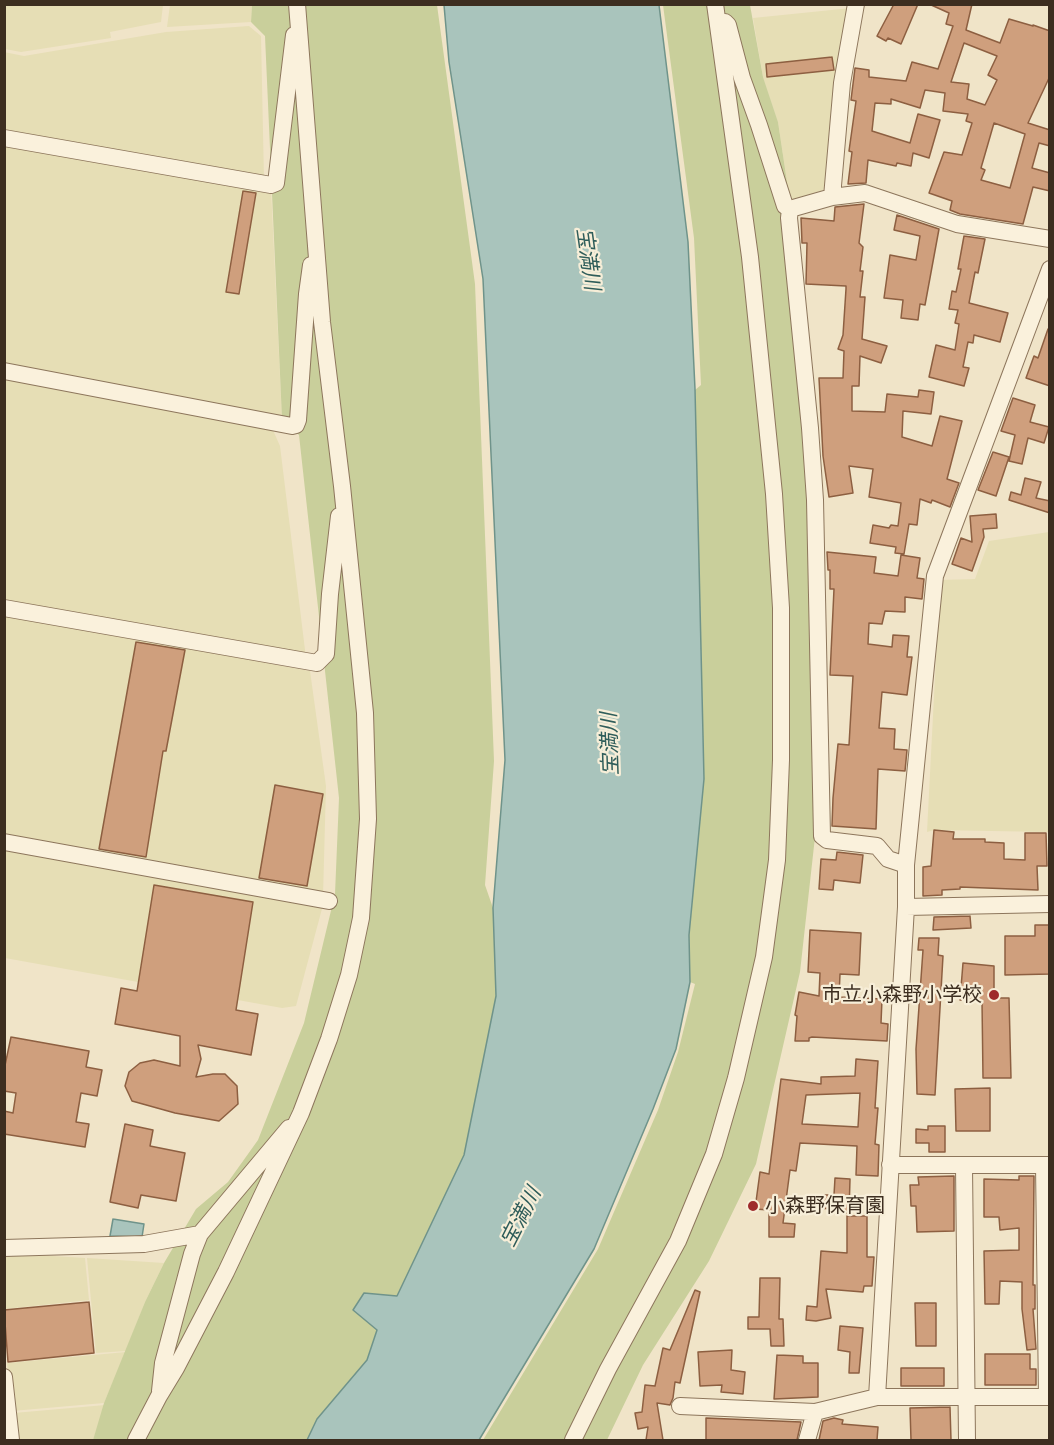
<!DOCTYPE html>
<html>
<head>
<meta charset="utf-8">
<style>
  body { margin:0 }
  #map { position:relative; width:1054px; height:1445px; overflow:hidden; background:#f0e4c8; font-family:"Playfair Display",serif }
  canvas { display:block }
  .frame { position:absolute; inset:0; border:6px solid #3d2e20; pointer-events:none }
</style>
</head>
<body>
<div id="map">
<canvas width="1054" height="1445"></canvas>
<div class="frame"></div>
</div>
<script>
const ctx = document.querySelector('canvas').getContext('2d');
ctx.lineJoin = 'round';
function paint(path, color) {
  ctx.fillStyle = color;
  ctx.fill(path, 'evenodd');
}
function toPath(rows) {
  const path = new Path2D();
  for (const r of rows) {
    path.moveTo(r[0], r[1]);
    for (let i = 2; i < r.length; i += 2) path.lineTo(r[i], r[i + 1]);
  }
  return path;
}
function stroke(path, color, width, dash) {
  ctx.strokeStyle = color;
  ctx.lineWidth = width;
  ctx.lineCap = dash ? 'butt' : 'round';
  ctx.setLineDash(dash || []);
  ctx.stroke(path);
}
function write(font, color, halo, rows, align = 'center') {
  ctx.font = font + ' "Playfair Display","Noto Sans JP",serif';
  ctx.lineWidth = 4.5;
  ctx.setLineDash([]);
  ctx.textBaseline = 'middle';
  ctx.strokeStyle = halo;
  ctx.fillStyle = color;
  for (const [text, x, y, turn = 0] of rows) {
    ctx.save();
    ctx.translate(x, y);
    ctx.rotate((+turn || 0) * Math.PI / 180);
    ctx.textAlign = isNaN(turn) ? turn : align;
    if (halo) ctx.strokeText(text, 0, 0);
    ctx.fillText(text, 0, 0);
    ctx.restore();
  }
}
paint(toPath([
  [4,5,5,4,163,5,161,22,110,32,111,38,21,52,5,49],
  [170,5,252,5,251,22,167,27],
  [851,8,829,188,790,202,778,122,763,77,753,18],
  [249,26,261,36,264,180,5,133,4,52,24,56,166,32],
  [4,142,271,189,282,419,5,366],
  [4,374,272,428,280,446,306,658,5,604],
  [1049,532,1049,832,934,830,927,832,940,580,975,579,989,541],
  [4,614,310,671,326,786,323,897,5,837],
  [4,847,323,905,296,1006,282,1008,5,958],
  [4,1253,85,1258,89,1300,5,1309],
  [87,1258,164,1263,145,1302,126,1351,96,1353],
  [126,1352,104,1403,12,1411,7,1363],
  [105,1405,93,1440,16,1440,14,1413]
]), '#e6deb5');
paint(toPath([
  [252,5,437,5,475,284,494,761,485,885,493,908,496,996,464,1155,397,1296,364,1293,353,1310,377,1330,367,1360,317,1419,307,1440,93,1440,104,1403,145,1302,164,1263,196,1209,228,1182,258,1140,304,1023,335,894,339,798,299,435,282,419,265,36,251,22],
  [663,5,750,5,763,77,778,122,790,202,806,432,815,837,800,972,756,1164,709,1261,643,1365,607,1440,483,1440,598,1249,658,1110,678,1052,695,984,690,982,689,935,704,779,695,390,701,385,694,238]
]), '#c9cf9b');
const water = toPath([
  [444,5,659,5,688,242,695,389,704,779,689,935,690,982,676,1049,653,1109,594,1249,479,1440,307,1440,317,1419,367,1360,377,1330,353,1310,364,1293,397,1296,464,1155,496,996,493,908,505,760,483,279,449,62,444,5],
  [113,1219,144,1224,142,1237,110,1236,113,1219]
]);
paint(water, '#a9c4bc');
stroke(water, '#6f938a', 1.5);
const building = toPath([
  [894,4,918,4,901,44,888,38,886,41,877,36,894,4],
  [929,4,972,4,966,30,1000,43,1009,19,1033,26,1033,25,1050,31,1050,76,1028,123,1050,130,1050,146,1039,143,1032,168,1050,173,1050,191,1033,187,1023,224,960,214,950,210,952,201,929,193,944,152,962,155,972,123,966,121,968,114,943,111,945,93,925,90,920,108,891,99,891,104,875,103,872,131,910,143,918,114,940,120,929,158,913,153,911,166,897,163,896,166,868,160,866,183,848,184,852,152,849,151,856,101,851,100,855,68,869,70,869,77,906,81,912,62,938,69,953,26,946,24,949,13,929,4],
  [964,43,997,56,988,75,997,80,985,105,967,99,969,84,951,82,964,43],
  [994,123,1025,134,1010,188,981,180,985,170,981,168,994,123],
  [832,57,834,70,767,77,766,64,832,57],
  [243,191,256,193,239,294,226,292,243,191],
  [864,204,859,243,863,247,860,271,863,271,860,297,865,297,862,339,887,346,881,363,860,356,859,386,852,386,852,411,885,412,887,394,918,397,919,390,934,392,931,414,903,411,902,437,932,446,940,416,962,421,947,479,959,483,950,507,932,500,931,503,920,499,917,525,909,524,904,554,895,553,896,547,870,543,873,525,889,528,891,525,898,526,901,503,869,497,873,469,849,466,853,493,829,497,823,456,819,378,843,378,844,351,838,349,843,335,846,289,846,286,806,284,807,243,802,243,801,218,834,221,835,207,864,204],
  [897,215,939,229,925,305,920,304,918,320,901,318,903,300,884,298,890,255,916,260,920,236,894,230,897,215],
  [964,236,985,239,978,273,975,272,969,303,1008,313,1000,342,974,335,973,343,968,342,963,367,969,368,964,386,929,377,936,345,955,350,959,324,955,323,958,310,949,309,952,291,956,292,961,269,958,269,964,236],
  [1048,329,1050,329,1050,386,1026,378,1034,356,1038,358,1048,329],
  [1013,398,1035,405,1030,422,1049,427,1044,443,1028,438,1022,464,1009,461,1015,435,1001,431,1013,398],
  [993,452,1009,457,996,496,978,490,993,452],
  [1025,478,1041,482,1036,498,1050,501,1050,513,1009,500,1011,492,1021,495,1025,478],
  [996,514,997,528,983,529,984,537,972,571,952,564,961,538,972,542,970,516,996,514],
  [827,552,876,557,874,573,898,576,901,555,920,558,917,578,924,579,922,599,905,597,905,612,885,611,882,624,869,623,868,644,892,647,893,635,909,636,907,657,912,657,907,695,882,692,879,728,895,729,894,749,907,750,905,771,878,769,876,829,832,826,833,798,838,744,849,745,853,676,830,675,834,589,830,589,830,570,828,570,827,552],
  [136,642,185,650,166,751,163,751,146,857,99,849,136,642],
  [275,785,323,794,307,886,259,878,275,785],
  [934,830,954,832,953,839,985,839,985,842,1004,843,1004,859,1025,860,1025,833,1046,833,1047,866,1037,866,1038,890,960,887,960,889,942,890,942,895,923,896,923,867,931,866,934,830],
  [837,852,863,855,860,883,834,880,833,890,819,889,821,859,836,860,837,852],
  [154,885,253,902,236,1010,258,1014,251,1055,198,1045,201,1059,196,1077,213,1074,225,1074,237,1086,238,1104,219,1121,175,1113,132,1101,125,1086,129,1072,140,1063,154,1060,180,1066,180,1036,115,1024,121,988,137,991,154,885],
  [970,916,971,928,933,930,934,917,970,916],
  [1035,925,1050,925,1050,974,1005,975,1005,936,1035,936,1035,925],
  [810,930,861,933,859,975,840,974,839,997,882,999,881,1023,888,1024,887,1041,812,1037,809,1038,809,1041,795,1041,797,1016,795,1015,799,992,819,996,820,973,808,972,810,930],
  [919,938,939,938,938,955,943,956,935,1095,917,1094,916,1049,923,950,918,950,919,938],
  [963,963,994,966,994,998,1009,998,1011,1078,983,1078,982,1001,960,1000,963,963],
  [11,1037,89,1051,86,1067,102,1070,97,1096,81,1093,76,1122,89,1124,85,1147,4,1134,4,1111,13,1113,16,1093,4,1091,4,1070,11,1037],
  [856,1059,878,1061,875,1108,878,1108,875,1144,879,1145,878,1176,856,1175,857,1146,800,1143,796,1171,790,1170,783,1223,795,1224,794,1237,769,1237,769,1210,755,1209,760,1172,769,1174,781,1079,821,1084,821,1077,855,1076,856,1059],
  [860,1093,858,1127,802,1124,806,1095,860,1093],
  [990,1088,990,1131,956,1131,955,1089,990,1088],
  [125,1124,153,1130,150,1146,185,1153,176,1201,141,1195,138,1208,110,1202,125,1124],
  [928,1126,945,1126,945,1152,929,1152,929,1143,916,1143,916,1129,928,1130,928,1126],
  [954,1176,954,1231,917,1232,916,1206,911,1206,910,1185,919,1185,918,1177,954,1176],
  [1019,1176,1034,1176,1033,1285,1035,1285,1035,1309,1033,1309,1036,1349,1027,1350,1022,1309,1022,1282,1000,1281,999,1304,985,1304,984,1251,1019,1250,1019,1228,1000,1230,999,1217,984,1217,984,1179,1019,1180,1019,1176],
  [835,1178,850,1179,849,1213,834,1212,834,1209,815,1208,816,1195,834,1195,835,1178],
  [847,1216,867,1216,867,1257,874,1257,872,1286,864,1286,863,1292,826,1289,831,1318,816,1321,806,1320,807,1306,817,1307,821,1251,847,1253,847,1216],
  [760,1278,780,1278,779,1319,783,1319,784,1346,771,1346,770,1329,748,1329,748,1317,759,1317,760,1278],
  [695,1290,700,1292,680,1383,675,1382,673,1398,670,1405,657,1403,663,1440,646,1440,648,1427,638,1429,635,1413,642,1412,645,1385,655,1386,663,1348,670,1350,695,1290],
  [89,1302,94,1353,8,1362,4,1310,89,1302],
  [915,1303,936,1303,936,1346,916,1346,915,1303],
  [840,1326,863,1328,859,1373,849,1373,850,1352,838,1350,840,1326],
  [732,1350,731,1370,745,1372,743,1394,721,1392,722,1385,700,1386,698,1352,732,1350],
  [985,1354,1030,1354,1030,1369,1036,1369,1036,1385,985,1385,985,1354],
  [777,1355,803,1356,803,1363,818,1363,818,1397,774,1399,777,1355],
  [901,1368,944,1368,944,1386,901,1386,901,1368],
  [950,1407,951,1440,911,1440,910,1408,950,1407],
  [706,1418,801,1422,797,1440,706,1440,706,1418],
  [834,1418,843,1420,842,1424,878,1427,877,1440,819,1440,823,1421,834,1418]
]);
paint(building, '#cf9f7d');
stroke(building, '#8d5f41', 1.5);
const minor = toPath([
  [725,22,728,25,742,78,759,125,785,206,790,209,832,197,865,193,957,224,1050,239],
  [4,138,271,185,276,183,294,35],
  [832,197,842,83,856,4],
  [790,209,789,218,810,428,815,500,822,836,827,840,877,846,888,859,906,865],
  [4,371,292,426,296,425,298,420,307,294,311,265],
  [4,608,317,663,326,654,330,594,339,516],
  [4,842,329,901],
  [906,907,1050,904],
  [890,1165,1050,1165],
  [1044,1165,1047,1397],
  [964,1166,967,1440],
  [4,1248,144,1244,200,1234],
  [4,1377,11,1440],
  [160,1391,163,1363,192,1254,200,1234,289,1128],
  [877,1397,906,907,906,865,935,576,1050,269],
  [680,1406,815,1412,877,1397,1050,1397],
  [136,1440,159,1396,176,1368,226,1272,301,1113,329,1039,349,975,361,918,368,819,365,713,342,486,322,322,297,4],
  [573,1440,608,1369,678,1241,714,1154,736,1078,764,957,777,860,781,760,781,608,774,494,750,257,715,4],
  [807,1440,815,1412]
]);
stroke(minor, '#8d765c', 18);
stroke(minor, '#faf1dc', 16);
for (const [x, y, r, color] of [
  [994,995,6,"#9e2a2b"],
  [753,1206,6,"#9e2a2b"]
]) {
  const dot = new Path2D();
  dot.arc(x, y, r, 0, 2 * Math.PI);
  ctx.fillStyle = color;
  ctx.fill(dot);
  stroke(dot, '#f7eed8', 2);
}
write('20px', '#3d2e20', '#f7eed8', [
  ["市立小森野小学校",982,995],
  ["小森野保育園",765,1206,"left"]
], 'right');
write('italic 21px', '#2f5d5a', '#f7eed8', [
  ["宝満川",588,259,82],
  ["宝満川",610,744,-92],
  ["宝満川",521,1217,-63]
]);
</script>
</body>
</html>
